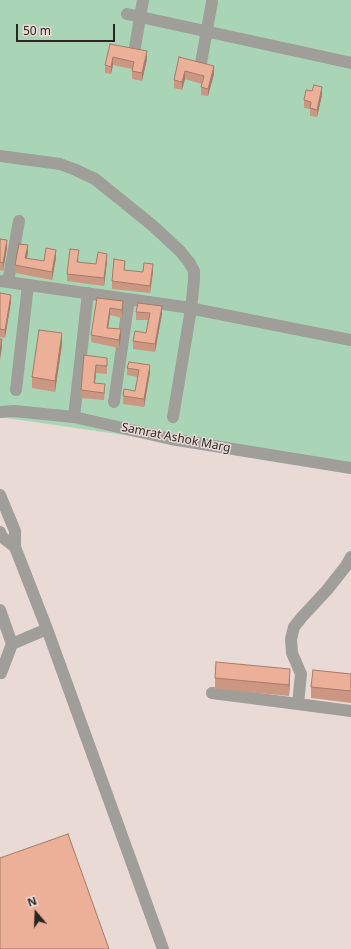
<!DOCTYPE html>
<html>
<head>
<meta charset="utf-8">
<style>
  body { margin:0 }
  #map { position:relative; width:351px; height:949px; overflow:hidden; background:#e9dad5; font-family:"Noto Sans",sans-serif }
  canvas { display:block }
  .north { position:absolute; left:16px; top:893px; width:40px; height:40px; -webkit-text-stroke:3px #e9dad5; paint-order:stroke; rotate:341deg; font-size:11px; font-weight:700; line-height:16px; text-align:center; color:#2b2624 }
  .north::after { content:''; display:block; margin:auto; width:14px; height:18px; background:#2b2624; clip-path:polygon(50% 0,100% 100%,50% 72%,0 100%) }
  .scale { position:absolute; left:16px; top:24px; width:99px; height:18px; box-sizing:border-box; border:2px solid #2b2624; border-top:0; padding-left:5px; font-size:12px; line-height:14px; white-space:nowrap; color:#2b2624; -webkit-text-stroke:3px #e9dad5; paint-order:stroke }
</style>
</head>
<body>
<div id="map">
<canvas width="351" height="949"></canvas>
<div class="north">N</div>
<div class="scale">50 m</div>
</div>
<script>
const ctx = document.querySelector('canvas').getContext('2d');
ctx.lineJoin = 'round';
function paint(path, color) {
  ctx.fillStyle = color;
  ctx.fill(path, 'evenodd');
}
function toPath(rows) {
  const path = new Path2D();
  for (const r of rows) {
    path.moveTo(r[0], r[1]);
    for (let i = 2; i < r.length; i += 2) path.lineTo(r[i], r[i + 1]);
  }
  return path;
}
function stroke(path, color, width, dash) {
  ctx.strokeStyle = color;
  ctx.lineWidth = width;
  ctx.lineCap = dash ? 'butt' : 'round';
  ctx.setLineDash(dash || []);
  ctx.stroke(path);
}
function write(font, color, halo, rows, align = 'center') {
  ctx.font = font + ' "Noto Sans",sans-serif';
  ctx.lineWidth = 3;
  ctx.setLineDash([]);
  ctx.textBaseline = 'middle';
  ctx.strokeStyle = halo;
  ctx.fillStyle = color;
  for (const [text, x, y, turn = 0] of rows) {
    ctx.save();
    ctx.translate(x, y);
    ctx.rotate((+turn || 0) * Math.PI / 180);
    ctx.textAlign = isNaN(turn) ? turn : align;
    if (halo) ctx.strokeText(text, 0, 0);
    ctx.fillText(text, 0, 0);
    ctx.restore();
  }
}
paint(toPath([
  [0,0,351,0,351,468,0,417]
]), '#a9d5b6');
stroke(toPath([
  [127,14,351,63],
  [135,47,143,0],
  [201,63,212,2],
  [0,156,60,164,76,170,95,179,152,225,180,251,189,262,194,271,194,280,191,309,173,417],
  [0,281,184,307,351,340],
  [8,282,19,221],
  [16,390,28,285],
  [114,402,129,299],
  [0,412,14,411,74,417,171,439,351,468],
  [74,417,88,293],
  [0,495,15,531,15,547,47,629,163,949],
  [0,532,2,537,15,547],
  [351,557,346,566,327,590,302,617,294,627,291,639,292,653,301,674,298,704,351,711],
  [0,610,12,644,1,673,0,673],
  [12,644,47,629],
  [212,693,298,704]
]), '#9f9e98', 12);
paint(toPath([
  [110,44,147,59,142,81,132,79,132,69,113,65,111,74,105,73,105,65],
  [179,57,214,74,208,96,201,95,201,87,202,84,185,79,182,90,174,88,174,80],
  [322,95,317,117,310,116,310,109,304,108,304,100],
  [0,239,7,248,3,271,0,270],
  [28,253,27,258,44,261,56,258,52,280,15,273,15,265],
  [79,258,78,262,96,264,107,262,104,286,67,281,67,274],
  [143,272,153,272,150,293,112,289,112,281],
  [0,293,11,302,5,338,0,337],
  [97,298,123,309,122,318,110,315,108,328,121,337,119,348,91,342,91,335],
  [136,312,162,314,155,352,133,349,133,341,146,333,148,320,136,320],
  [62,344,55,392,32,388,32,377],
  [84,355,107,365,107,374,96,373,95,383,105,392,104,400,81,398,81,390],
  [129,362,150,373,144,407,123,404,123,396,135,391,138,377,127,375,127,368],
  [351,674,351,703,311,698,311,687],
  [215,678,290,680,289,696,215,689]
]), '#cb9783');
paint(toPath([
  [147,51,147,59,142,81,142,73],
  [113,57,113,65,111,74,111,67],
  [214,66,214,74,208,96,208,89],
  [185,71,185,79,182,90,182,82],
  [322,87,322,95,317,117,317,110],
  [7,240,7,248,3,271,3,263],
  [28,245,28,253,25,266,25,258],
  [56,250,56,258,52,280,52,272],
  [107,254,107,262,104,286,104,278],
  [153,264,153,272,150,293,150,286],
  [11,295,11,302,5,338,5,330],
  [123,301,123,309,122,318,122,310],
  [162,306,162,314,155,352,155,344],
  [110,308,110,315,107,336,107,328],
  [121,329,121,337,119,348,119,340],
  [62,333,62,344,55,392,55,381],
  [2,339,2,347,0,360,0,352],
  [96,365,96,373,94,391,94,383],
  [150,365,150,373,144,407,144,399],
  [290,669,290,680,289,696,289,685]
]), '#a57b6a');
const building = toPath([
  [110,44,147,51,142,73,132,71,134,62,113,57,111,67,105,65,110,44],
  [179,57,214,66,208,89,201,87,204,76,185,71,182,82,174,80,179,57],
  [314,85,322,87,317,110,310,108,311,102,304,100,306,90,312,91,314,85],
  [0,239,7,240,3,263,0,262,0,239],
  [19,244,28,245,25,258,44,261,46,248,56,250,52,272,15,265,19,244],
  [70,249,79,250,77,262,96,264,98,252,107,254,104,278,67,274,70,249],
  [114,259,125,261,124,270,143,272,144,263,153,264,150,286,112,281,114,259],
  [0,293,11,295,5,330,0,329,0,293],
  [97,298,123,301,122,310,110,308,107,328,121,329,119,340,91,335,97,298],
  [138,303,162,306,155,344,133,341,135,331,146,333,150,313,136,312,138,303],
  [39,330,62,333,55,381,32,377,39,330],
  [0,339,2,339,0,352,0,339],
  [84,355,107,358,107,366,96,365,94,383,105,384,104,393,81,390,84,355],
  [129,362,150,365,144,399,123,396,124,389,135,391,139,370,127,368,129,362],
  [216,662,290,669,289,685,215,678,216,662],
  [313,670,351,674,351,691,311,687,313,670],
  [68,834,109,949,0,949,0,858,68,834]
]);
paint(building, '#ecb098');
stroke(building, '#a57b6a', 1);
write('12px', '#2b2624', '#e9dad5', [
  ["Samrat Ashok Marg",176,438,11]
]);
</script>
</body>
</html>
